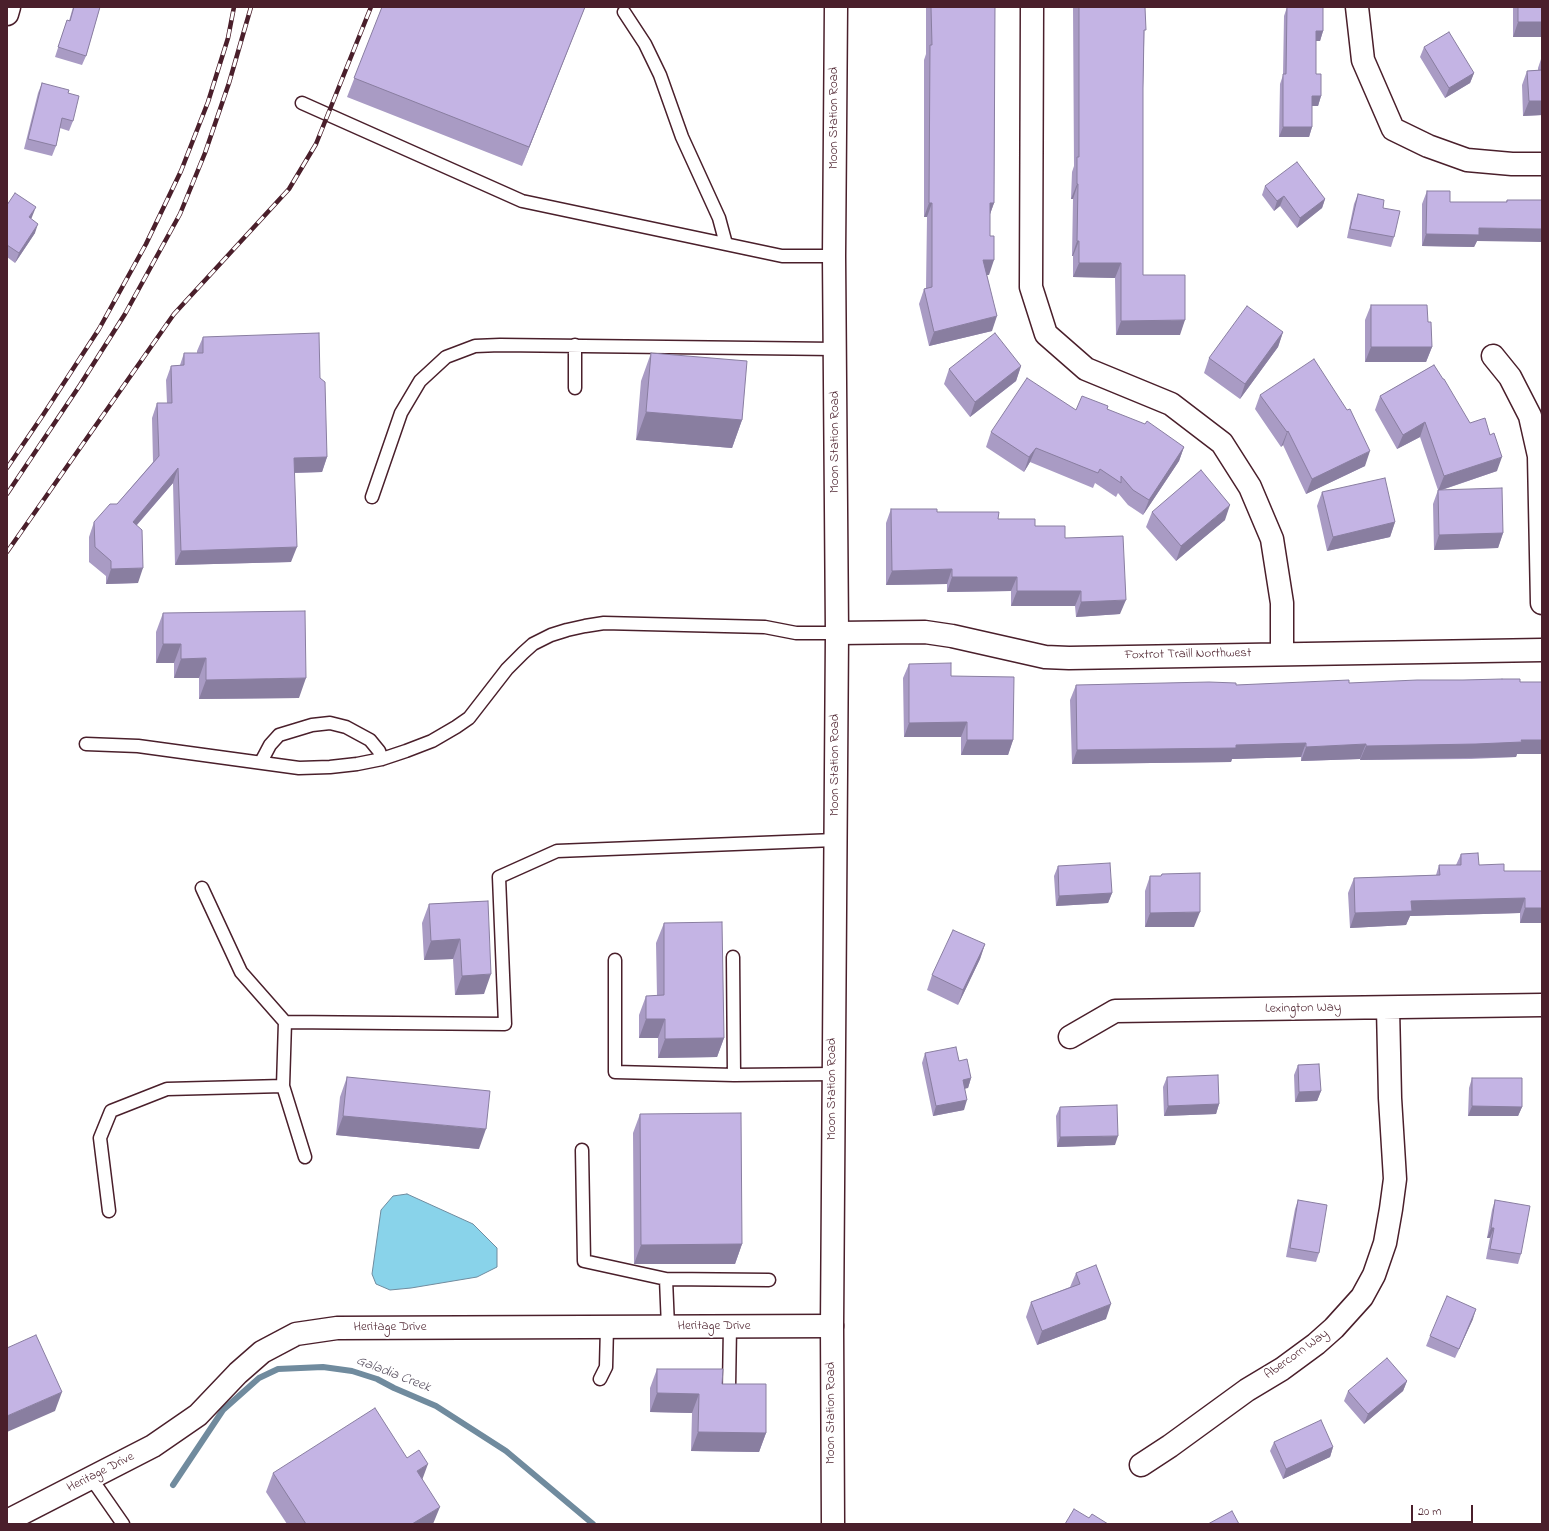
<!DOCTYPE html>
<html>
<head>
<meta charset="utf-8">
<style>
  body { margin:0 }
  #map { position:relative; width:1549px; height:1531px; overflow:hidden; background:#fff; font-family:"Indie Flower",sans-serif }
  canvas { display:block }
  .frame { position:absolute; inset:0; border:8px solid #4a1f2b; pointer-events:none }
  .scale { position:absolute; left:1411px; top:1505px; width:62px; height:18px; box-sizing:border-box; border:2px solid #4a1f2b; border-top:0; padding-left:5px; font-size:12px; line-height:14px; white-space:nowrap; color:#4a1f2b; -webkit-text-stroke:3px #fff; paint-order:stroke }
</style>
</head>
<body>
<div id="map">
<canvas width="1549" height="1531"></canvas>
<div class="frame"></div>
<div class="scale">20 m</div>
</div>
<script>
const ctx = document.querySelector('canvas').getContext('2d');
ctx.lineJoin = 'round';
function paint(path, color) {
  ctx.fillStyle = color;
  ctx.fill(path, 'evenodd');
}
function toPath(rows) {
  const path = new Path2D();
  for (const r of rows) {
    path.moveTo(r[0], r[1]);
    for (let i = 2; i < r.length; i += 2) path.lineTo(r[i], r[i + 1]);
  }
  return path;
}
function stroke(path, color, width, dash) {
  ctx.strokeStyle = color;
  ctx.lineWidth = width;
  ctx.lineCap = dash ? 'butt' : 'round';
  ctx.setLineDash(dash || []);
  ctx.stroke(path);
}
function write(font, color, halo, rows, align = 'center') {
  ctx.font = font + ' "Indie Flower",sans-serif';
  ctx.lineWidth = 3.5;
  ctx.setLineDash([]);
  ctx.textBaseline = 'middle';
  ctx.strokeStyle = halo;
  ctx.fillStyle = color;
  for (const [text, x, y, turn = 0] of rows) {
    ctx.save();
    ctx.translate(x, y);
    ctx.rotate((+turn || 0) * Math.PI / 180);
    ctx.textAlign = isNaN(turn) ? turn : align;
    if (halo) ctx.strokeText(text, 0, 0);
    ctx.fillText(text, 0, 0);
    ctx.restore();
  }
}
const water = toPath([
  [407,1194,473,1224,497,1248,497,1267,477,1277,411,1288,390,1290,376,1284,372,1274,381,1210,393,1196,407,1194]
]);
paint(water, '#89d3ea');
stroke(water, '#708b9e', 1);
stroke(toPath([
  [173,1485,223,1410,259,1378,278,1369,323,1367,352,1371,377,1379,394,1388,436,1406,506,1451,593,1524]
]), '#708b9e', 6);
const service = toPath([
  [624,12,645,44,660,75,682,137,719,218,726,244],
  [302,103,522,201,782,256,834,256],
  [575,388,575,345],
  [372,497,401,413,420,381,446,357,475,346,500,345,835,349],
  [86,744,138,746,299,768,330,767,357,764,382,759,406,751,432,741,456,727,469,718,507,669,523,653,533,644,551,635,567,630,585,626,604,623,765,627,796,633,837,633],
  [261,762,270,745,279,735,312,725,330,723,346,727,370,740,379,751,382,759],
  [202,888,241,972,285,1022,505,1024,499,877,557,851,835,840],
  [733,957,734,1075],
  [615,960,615,1072,734,1075,834,1074],
  [285,1022,283,1086,305,1157],
  [582,1150,584,1261,666,1279,769,1280],
  [109,1211,100,1138,111,1111,167,1089,283,1086],
  [666,1279,668,1327],
  [600,1379,606,1367,607,1327],
  [729,1388,730,1327],
  [91,1478,123,1524]
]);
const minor = toPath([
  [1032,7,1031,287,1046,334,1086,369,1171,404,1222,443,1250,487,1272,539,1282,603,1282,653],
  [1357,7,1363,60,1393,129,1428,146,1467,160,1512,164,1542,164],
  [7,14,9,7],
  [1493,356,1510,377,1530,416,1539,456,1542,603],
  [837,633,925,632,952,636,1045,657,1069,658,1542,650],
  [1070,1037,1115,1011,1542,1005],
  [1141,1465,1170,1446,1247,1390,1282,1369,1316,1344,1334,1328,1362,1297,1374,1275,1385,1243,1391,1209,1395,1179,1390,1098,1388,1008],
  [7,1521,153,1446,198,1415,238,1373,262,1352,296,1334,337,1328,832,1326]
]);
const tertiary = toPath([
  [833,1524,832,1326,837,633,834,256,836,7]
]);
stroke(service, '#4a1f2b', 15);
stroke(minor, '#4a1f2b', 25);
stroke(tertiary, '#4a1f2b', 25);
stroke(service, '#fff', 12);
stroke(minor, '#fff', 22);
stroke(tertiary, '#fff', 22);
const rail = toPath([
  [7,468,43,415,99,329,146,244,181,171,208,102,228,38,234,7],
  [7,494,80,385,125,314,180,214,205,153,229,83,251,7],
  [7,552,174,314,289,189,316,144,371,7]
]);
stroke(rail, '#4a1f2b', 4.5);
stroke(rail, '#fff', 3, [9]);
paint(toPath([
  [73,7,100,7,86,56,82,65,55,57,67,20,69,21],
  [382,7,585,7,522,166,347,97],
  [926,7,995,7,994,203,990,214,989,275,987,275,992,331,929,346,919,304,924,289,926,288,927,217,924,217,924,60,926,54],
  [1073,7,1145,7,1143,88,1143,275,1180,335,1116,335,1115,278,1073,277,1073,256,1072,256,1073,199,1071,199,1072,172,1074,166],
  [1287,7,1323,7,1323,31,1320,41,1316,41,1316,74,1321,96,1318,106,1312,106,1312,127,1309,137,1279,137,1280,84,1283,75,1284,16],
  [1513,7,1542,7,1542,37,1513,37],
  [1424,47,1474,73,1470,83,1445,98,1420,57],
  [1542,56,1542,115,1523,116,1522,85,1527,71,1538,70,1538,68],
  [42,83,68,93,73,121,69,131,60,128,56,146,52,156,24,149,38,93],
  [1265,186,1325,199,1322,208,1297,228,1280,206,1274,211,1262,195],
  [1427,191,1450,202,1506,202,1507,200,1542,200,1477,241,1474,247,1422,246,1422,204],
  [1358,194,1383,208,1394,237,1391,247,1347,238,1354,204],
  [7,205,32,217,31,219,35,233,15,263,7,257],
  [1371,305,1428,322,1432,347,1426,362,1365,362,1365,320],
  [1283,332,1278,347,1240,399,1204,373,1209,358],
  [203,337,320,378,327,457,322,472,294,473,291,562,175,565,173,483,137,525,138,583,106,584,106,576,89,562,89,537,94,522,117,504,153,462,152,418,157,403,167,403,166,380,171,366,180,365,184,353,197,353,197,351],
  [651,353,742,420,732,448,636,440,641,381],
  [1434,365,1497,471,1442,490,1503,533,1498,548,1434,550,1433,504,1438,490,1420,437,1397,449,1375,410,1380,396],
  [1021,366,1016,381,970,417,944,384,949,369],
  [1260,395,1365,466,1306,494,1283,445,1281,447,1255,409],
  [1107,409,1184,447,1179,461,1143,515,1128,505,1118,493,1116,497,1095,483,1093,488,1030,462,1024,472,986,447,991,432,1076,410],
  [1322,492,1395,522,1390,537,1327,551,1317,506],
  [891,509,937,512,1035,526,1065,538,1120,614,1076,617,1075,606,1011,606,1011,591,947,592,947,584,886,585,886,523],
  [1152,512,1225,520,1176,561,1146,527],
  [163,613,299,698,199,699,199,678,174,678,174,663,156,663,156,632],
  [909,664,951,676,1013,740,1008,755,961,755,961,737,904,737,903,678],
  [1542,682,1542,754,1517,754,1516,757,1471,759,1360,760,1360,759,1301,761,1301,757,1232,759,1231,762,1072,764,1070,700,1076,685,1236,685,1349,683],
  [1461,854,1479,865,1504,871,1542,871,1542,923,1520,923,1520,913,1410,916,1406,925,1350,928,1348,893,1354,878,1436,875,1439,865,1456,865],
  [1058,866,1112,893,1108,903,1056,906,1054,876],
  [1162,874,1194,927,1145,927,1145,891,1150,876,1161,876],
  [488,901,484,994,455,995,453,959,424,960,422,923,429,904],
  [664,923,724,1038,717,1057,658,1058,658,1038,639,1038,639,1015,646,996,657,996,656,943],
  [985,944,980,959,958,1005,927,990,932,975],
  [925,1053,971,1078,968,1088,965,1088,964,1110,933,1116,922,1063],
  [1298,1065,1321,1091,1317,1101,1295,1102,1294,1075],
  [347,1077,479,1149,336,1135,340,1097],
  [1167,1077,1219,1104,1216,1114,1164,1116,1163,1087],
  [1472,1078,1522,1107,1518,1116,1468,1116,1469,1088],
  [1060,1107,1115,1145,1057,1147,1056,1116],
  [640,1114,742,1244,735,1264,634,1264,633,1133],
  [1298,1200,1319,1253,1316,1262,1286,1257,1295,1209],
  [1495,1200,1521,1254,1518,1264,1486,1259,1490,1238,1487,1238,1492,1210],
  [1076,1273,1106,1319,1037,1345,1026,1317,1031,1302,1070,1287],
  [1473,1319,1455,1358,1426,1346,1430,1336],
  [657,1369,722,1384,766,1433,759,1452,691,1451,692,1413,650,1412,650,1388],
  [1407,1381,1403,1391,1364,1424,1344,1401,1348,1391],
  [1274,1442,1333,1447,1330,1457,1283,1479,1270,1451],
  [407,1458,422,1480,433,1524,287,1524,266,1492,273,1473]
]), '#a99bc4');
paint(toPath([
  [585,7,522,166,529,147],
  [1518,22,1542,22,1542,37,1513,37],
  [1316,31,1323,31,1320,41,1313,41],
  [1474,73,1470,83,1445,98,1449,88],
  [1312,96,1321,96,1318,106,1309,106],
  [1529,101,1542,101,1542,115,1523,116],
  [1283,127,1312,127,1309,137,1279,137],
  [1077,184,1078,184,1073,199,1071,199],
  [1284,196,1280,206,1274,211,1277,201],
  [1325,199,1322,208,1297,228,1300,218],
  [929,203,932,203,927,217,924,217],
  [990,203,994,203,989,217],
  [36,207,32,217,25,227,29,217],
  [38,224,35,233,15,263,19,253],
  [1479,228,1542,229,1542,242,1477,241,1474,247,1422,246,1426,234],
  [1077,241,1079,241,1073,256,1072,256],
  [983,260,994,260,989,275,978,275],
  [1079,263,1121,263,1115,278,1073,277],
  [997,316,992,331,929,346,934,332],
  [1185,320,1180,335,1116,335,1121,321],
  [1283,332,1278,347,1240,399,1245,384],
  [1371,347,1432,347,1426,362,1365,362],
  [1021,366,1016,381,970,417,975,402],
  [646,412,742,420,732,448,636,440],
  [1425,422,1420,437,1397,449,1403,435],
  [1288,431,1283,445,1281,447,1287,432],
  [1184,447,1179,461,1143,515,1149,500],
  [1036,448,1030,462,1024,472,1029,457],
  [1370,451,1365,466,1306,494,1312,479],
  [327,457,322,472,288,473,294,458],
  [1502,457,1497,471,1438,491,1444,476],
  [178,468,173,483,127,536,133,522],
  [1230,505,1225,520,1176,561,1181,546],
  [1395,522,1390,537,1327,551,1333,537],
  [1503,533,1498,548,1434,550,1439,535],
  [297,547,291,562,175,565,181,551],
  [143,568,138,583,106,584,111,569],
  [952,569,947,584,886,585,892,571],
  [952,577,1017,577,1011,591,947,592],
  [1017,591,1081,591,1075,606,1011,606],
  [1126,600,1120,614,1076,617,1081,602],
  [163,644,181,644,174,663,156,663],
  [206,658,199,678,174,678,181,659],
  [306,678,299,698,199,699,206,680],
  [967,722,961,737,904,737,909,723],
  [967,740,1013,740,1008,755,961,755],
  [1521,740,1542,740,1542,754,1517,754,1516,757,1360,760,1366,746],
  [1306,743,1301,757,1232,759,1231,762,1072,764,1077,750],
  [1366,744,1360,759,1301,761,1306,747],
  [1112,893,1108,903,1056,906,1059,896],
  [1525,898,1520,913,1410,916,1406,925,1350,928,1355,913,1411,901],
  [1525,908,1542,908,1542,923,1520,923],
  [1200,912,1194,927,1145,927,1150,913],
  [460,939,453,959,424,960,431,941],
  [985,944,980,959,958,1005,963,990],
  [491,974,484,994,455,995,462,976],
  [646,1019,665,1019,658,1038,639,1038],
  [724,1038,717,1057,658,1058,665,1039],
  [971,1078,968,1088,960,1090,963,1080],
  [1321,1091,1317,1101,1295,1102,1299,1092],
  [967,1100,964,1110,933,1116,936,1106],
  [1219,1104,1216,1114,1164,1116,1168,1106],
  [1472,1106,1522,1107,1518,1116,1468,1116],
  [343,1116,486,1129,479,1149,336,1135],
  [1118,1136,1115,1145,1057,1147,1060,1137],
  [1491,1228,1494,1228,1490,1238,1487,1238],
  [742,1244,735,1264,634,1264,641,1245],
  [1111,1304,1106,1319,1037,1345,1042,1331],
  [1476,1309,1473,1319,1455,1358,1459,1349],
  [1407,1381,1403,1391,1364,1424,1368,1414],
  [62,1392,55,1411,7,1432,7,1416],
  [657,1393,699,1394,692,1413,650,1412],
  [698,1432,766,1433,759,1452,691,1451],
  [1333,1447,1330,1457,1283,1479,1286,1469],
  [428,1464,421,1483,417,1471],
  [440,1507,433,1524,412,1524]
]), '#897ea0');
const building = toPath([
  [74,7,100,7,86,56,58,47,67,20,70,21,74,7],
  [382,7,585,7,529,147,354,78,382,7],
  [931,7,995,7,994,203,990,203,990,236,994,236,994,260,983,260,997,316,934,332,924,289,932,287,932,203,929,203,930,45,932,45,931,7],
  [1079,7,1145,7,1146,30,1144,30,1143,88,1143,275,1185,275,1185,320,1121,321,1121,263,1079,263,1079,241,1077,241,1078,184,1077,184,1077,157,1079,157,1079,7],
  [1287,7,1323,7,1323,31,1316,31,1316,74,1321,74,1321,96,1312,96,1312,127,1283,127,1283,74,1286,74,1287,7],
  [1518,7,1542,7,1542,22,1518,22,1518,7],
  [1449,32,1474,73,1449,88,1424,47,1449,32],
  [1542,70,1542,101,1529,101,1527,71,1542,70],
  [42,83,69,90,68,93,79,96,73,121,62,118,56,146,28,139,42,83],
  [1297,162,1325,199,1300,218,1284,196,1277,201,1265,186,1297,162],
  [1427,191,1450,191,1450,202,1507,202,1507,200,1542,200,1542,229,1479,228,1479,235,1426,234,1427,191],
  [15,193,36,207,29,217,38,224,19,253,7,245,7,205,15,193],
  [1358,194,1384,200,1383,208,1400,211,1394,237,1350,229,1358,194],
  [1371,305,1427,305,1428,322,1431,322,1432,347,1371,347,1371,305],
  [1247,306,1283,332,1245,384,1209,358,1247,306],
  [319,333,320,378,325,382,327,457,294,458,297,547,181,551,178,468,133,522,142,530,143,568,111,569,111,561,95,547,94,522,110,504,117,504,159,456,157,403,172,403,171,366,184,365,184,353,203,353,203,337,319,333],
  [995,333,1021,366,975,402,949,369,995,333],
  [651,353,747,361,742,420,646,412,651,353],
  [1314,359,1347,410,1350,409,1370,451,1312,479,1288,431,1287,432,1260,395,1314,359],
  [1434,365,1443,379,1444,379,1470,423,1485,418,1490,435,1494,433,1502,457,1444,476,1425,422,1403,435,1380,396,1434,365],
  [1027,378,1076,410,1082,396,1108,406,1107,409,1145,424,1147,421,1184,447,1149,500,1133,490,1121,476,1121,483,1100,469,1098,473,1036,448,1029,457,991,432,1027,378],
  [1201,470,1230,505,1181,546,1152,512,1201,470],
  [1385,478,1395,522,1333,537,1322,492,1385,478],
  [1502,488,1503,533,1439,535,1438,490,1502,488],
  [891,509,937,509,937,512,999,512,998,519,1035,519,1035,526,1065,526,1065,538,1123,536,1126,600,1081,602,1081,591,1017,591,1017,577,952,577,952,569,892,571,891,509],
  [305,611,306,678,206,680,206,658,181,659,181,644,163,644,163,613,305,611],
  [951,663,951,676,1014,677,1013,740,967,740,967,722,909,723,909,664,951,663],
  [1502,679,1520,679,1520,682,1542,682,1542,740,1521,740,1522,742,1476,744,1366,746,1366,744,1306,747,1306,743,1236,745,1236,748,1077,750,1076,685,1209,682,1236,683,1236,685,1349,680,1349,683,1417,680,1463,680,1502,679],
  [1478,853,1479,865,1504,864,1504,871,1542,871,1542,908,1525,908,1525,898,1411,901,1412,911,1355,913,1354,878,1440,875,1439,865,1461,865,1461,854,1478,853],
  [1110,863,1112,893,1059,896,1058,866,1110,863],
  [1200,873,1200,912,1150,913,1150,876,1161,876,1162,874,1200,873],
  [488,901,491,974,462,976,460,939,431,941,429,904,488,901],
  [722,922,724,1038,665,1039,665,1019,646,1019,646,996,664,995,664,923,722,922],
  [953,930,985,944,963,990,932,975,953,930],
  [956,1047,959,1061,967,1059,971,1078,963,1080,967,1100,936,1106,925,1053,956,1047],
  [1319,1064,1321,1091,1299,1092,1298,1065,1319,1064],
  [1218,1075,1219,1104,1168,1106,1167,1077,1218,1075],
  [347,1077,490,1091,486,1129,343,1116,347,1077],
  [1472,1078,1522,1078,1522,1107,1472,1106,1472,1078],
  [1117,1105,1118,1136,1060,1137,1060,1107,1117,1105],
  [741,1113,742,1244,641,1245,640,1114,741,1113],
  [1298,1200,1327,1205,1319,1253,1290,1248,1298,1200],
  [1495,1200,1530,1206,1521,1254,1490,1249,1494,1228,1491,1228,1495,1200],
  [1096,1265,1111,1304,1042,1331,1031,1302,1080,1284,1076,1273,1096,1265],
  [1447,1296,1476,1309,1459,1349,1430,1336,1447,1296],
  [36,1335,62,1392,7,1416,7,1348,36,1335],
  [1387,1358,1407,1381,1368,1414,1348,1391,1387,1358],
  [657,1369,723,1369,722,1384,766,1384,766,1433,698,1432,699,1394,657,1393,657,1369],
  [375,1408,407,1458,419,1450,428,1464,417,1471,440,1507,412,1524,306,1524,273,1473,375,1408],
  [1321,1420,1333,1447,1286,1469,1274,1442,1321,1420],
  [1074,1509,1089,1518,1092,1514,1108,1524,1065,1524,1074,1509],
  [1232,1511,1239,1524,1208,1524,1232,1511]
]);
paint(building, '#c4b4e4');
stroke(building, '#897ea0', 1);
write('13px', '#4a1f2b', '#fff', [
  ["Moon Station Road",835,118,-90],
  ["Moon Station Road",836,442,-90],
  ["Foxtrot Traill Northwest",1188,655,-1],
  ["Moon Station Road",836,765,-90],
  ["Lexington Way",1303,1009,-1],
  ["Moon Station Road",833,1089,-90],
  ["Heritage Drive",714,1327],
  ["Heritage Drive",390,1328],
  ["Abercorn Way",1297,1355,-36],
  ["Moon Station Road",832,1413,-90],
  ["Heritage Drive",101,1473,-27]
]);
write('italic 14px', '#5d5564', '#fff', [
  ["Galadia Creek",393,1375,21]
]);
</script>
</body>
</html>
